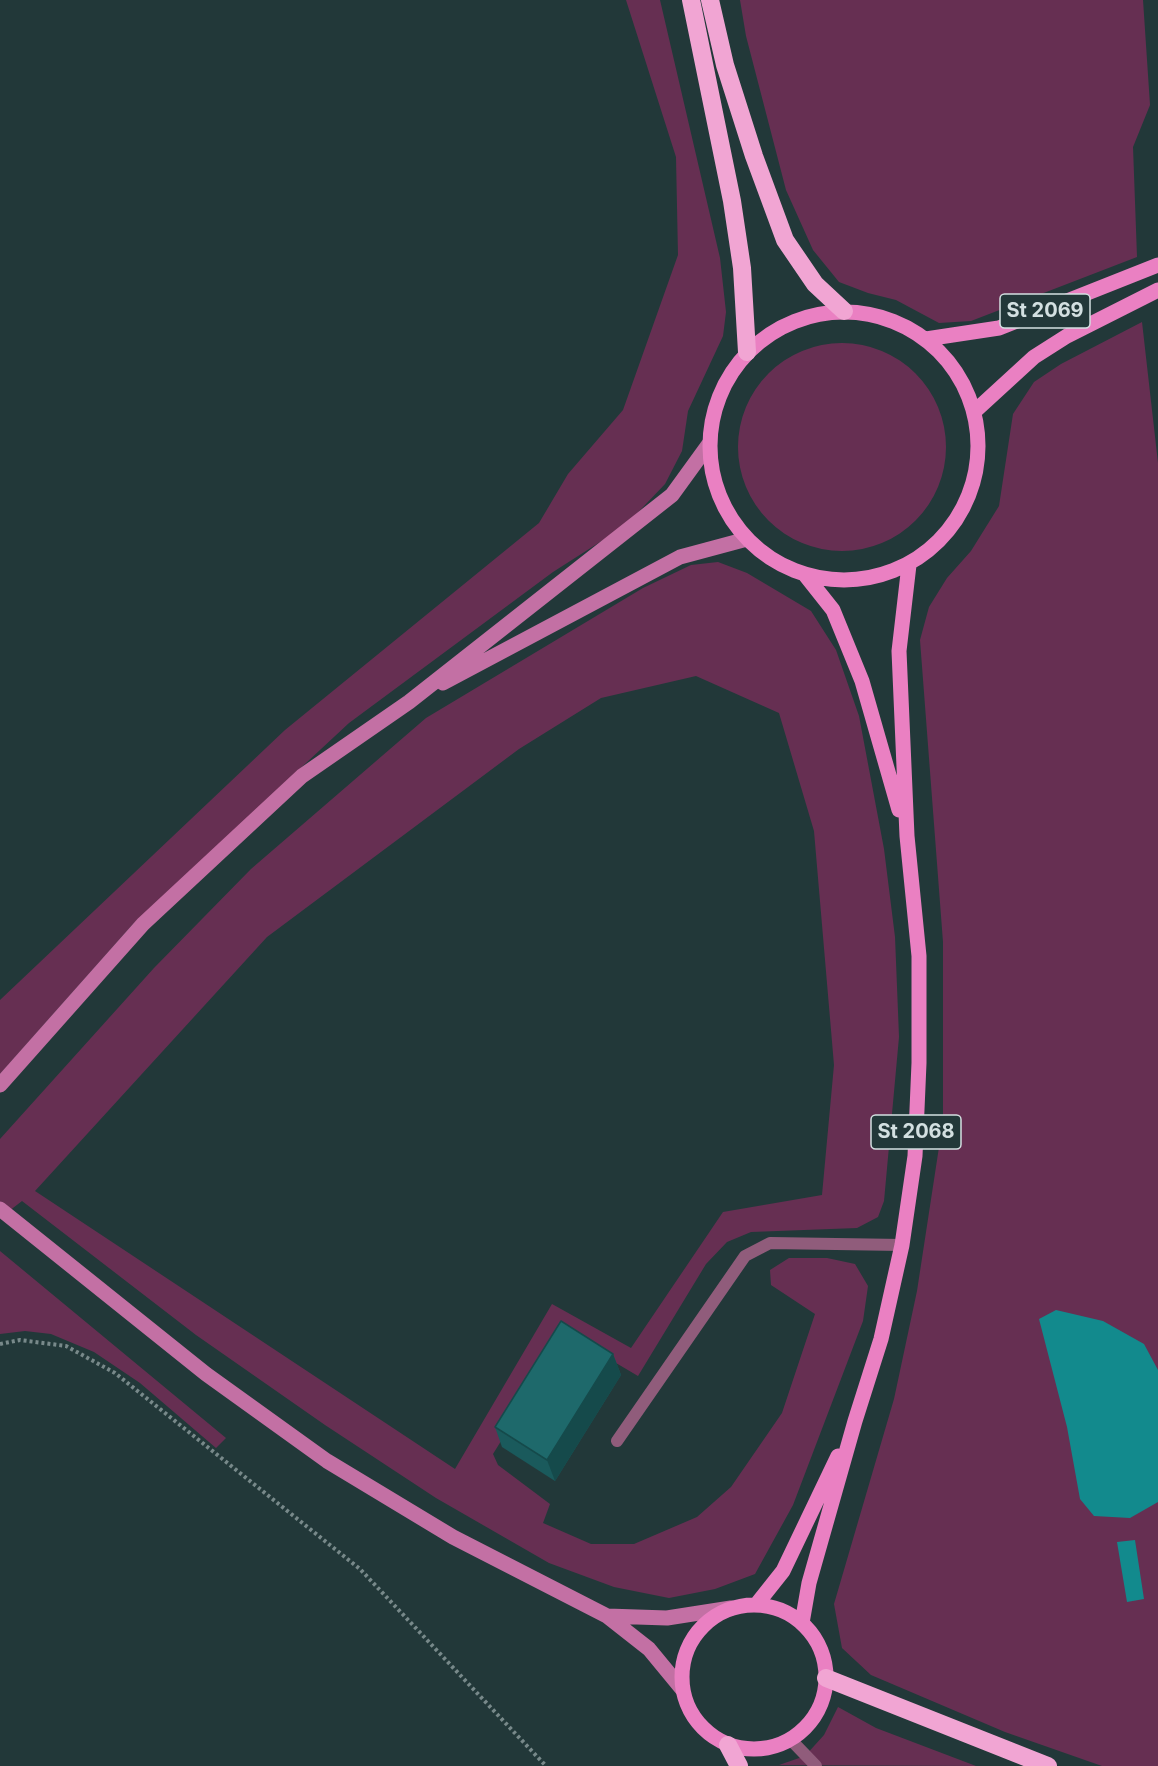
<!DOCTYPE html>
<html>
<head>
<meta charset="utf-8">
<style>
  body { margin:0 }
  canvas { display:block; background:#223839 }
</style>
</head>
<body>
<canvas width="1158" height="1766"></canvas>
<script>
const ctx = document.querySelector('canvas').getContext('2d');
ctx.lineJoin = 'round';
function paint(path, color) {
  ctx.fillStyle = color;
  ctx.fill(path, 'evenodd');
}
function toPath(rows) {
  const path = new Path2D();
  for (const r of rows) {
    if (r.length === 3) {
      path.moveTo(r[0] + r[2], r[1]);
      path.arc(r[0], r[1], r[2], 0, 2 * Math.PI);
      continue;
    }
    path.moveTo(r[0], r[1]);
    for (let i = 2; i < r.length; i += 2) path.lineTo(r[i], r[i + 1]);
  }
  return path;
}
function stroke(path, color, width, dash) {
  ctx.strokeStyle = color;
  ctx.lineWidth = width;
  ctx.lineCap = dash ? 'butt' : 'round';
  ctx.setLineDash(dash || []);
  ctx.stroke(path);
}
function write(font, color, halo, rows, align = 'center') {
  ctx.font = font + ' Inter,sans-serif';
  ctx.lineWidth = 6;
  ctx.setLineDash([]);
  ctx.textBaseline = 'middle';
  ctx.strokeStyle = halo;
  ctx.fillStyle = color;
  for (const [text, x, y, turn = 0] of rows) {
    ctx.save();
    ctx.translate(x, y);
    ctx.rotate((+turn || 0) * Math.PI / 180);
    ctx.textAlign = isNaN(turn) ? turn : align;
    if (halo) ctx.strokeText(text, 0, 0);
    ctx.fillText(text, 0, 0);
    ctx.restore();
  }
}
paint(toPath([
  [626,0,660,0,720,258,726,312,723,336,688,411,682,451,665,484,625,526,553,572,349,723,133,924,0,1074,0,1000,285,730,539,523,568,474,623,410,678,255,676,157],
  [740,0,1143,0,1150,105,1133,147,1137,257,971,321,939,323,896,300,868,293,839,282,813,250,786,190,746,36],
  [1142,322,1158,463,1158,1766,1102,1766,1005,1732,871,1675,842,1648,834,1604,894,1399,917,1291,943,1121,943,942,920,640,929,607,947,578,971,551,999,506,1013,414,1034,382,1061,364],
  [842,447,104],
  [718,562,747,573,811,611,836,650,859,716,884,849,895,937,899,1037,884,1201,878,1217,857,1228,751,1232,727,1242,706,1264,638,1376,567,1334,493,1454,498,1465,550,1504,543,1523,591,1544,634,1544,697,1517,731,1487,782,1413,815,1314,771,1285,770,1270,789,1258,827,1258,855,1264,868,1286,863,1321,793,1505,755,1574,715,1589,669,1598,614,1587,549,1563,436,1498,325,1425,196,1335,22,1201,0,1218,0,1139,154,968,251,869,426,718,643,588,691,565],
  [696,676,779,713,814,831,834,1065,822,1195,723,1212,631,1348,552,1304,455,1469,35,1191,267,937,519,749,601,698],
  [0,1251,226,1438,216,1448,140,1383,94,1352,51,1334,25,1331,0,1334],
  [838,1707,876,1728,976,1766,753,1765,779,1765,805,1756,824,1735]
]), '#662f52');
paint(toPath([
  [1056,1310,1103,1321,1144,1344,1158,1370,1158,1502,1130,1518,1094,1516,1080,1499,1067,1427,1039,1319],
  [1135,1540,1144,1599,1127,1602,1117,1542]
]), '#128a8d');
stroke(toPath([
  [0,1344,20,1340,66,1346,115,1373,360,1569,546,1766]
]), '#78898a', 4, [3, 3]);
stroke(toPath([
  [617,1441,745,1256,770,1243,902,1245],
  [791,1740,816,1766]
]), '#905c7b', 12);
stroke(toPath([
  [443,683,680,557,747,539],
  [0,1085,143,924,302,776,409,702,672,495,709,444],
  [0,1209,206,1374,327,1461,453,1537,607,1616,649,1649,682,1689],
  [607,1616,667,1618,731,1608]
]), '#c370a4', 15);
stroke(toPath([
  [844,446,134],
  [926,339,999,328,1158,265],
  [974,412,1034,357,1067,336,1158,290],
  [806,576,833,610,862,681,899,810],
  [754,1677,72],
  [756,1605,783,1571,838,1456],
  [802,1623,809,1583,855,1421,881,1339,902,1245,915,1156,919,1063,919,956,907,836,899,651,909,565]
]), '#ea80c2', 15);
stroke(toPath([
  [691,0,732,201,742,268,747,352],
  [710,0,725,65,754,156,785,240,815,284,844,311],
  [826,1678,1048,1766],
  [728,1745,739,1766]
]), '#f1a5d3', 18);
paint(toPath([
  [613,1354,621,1375,555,1481,502,1447,495,1427]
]), '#1a5a5c');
paint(toPath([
  [613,1354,621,1375,555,1481,547,1460]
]), '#154a4b');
const building = toPath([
  [561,1321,613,1354,547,1460,495,1427,561,1321]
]);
paint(building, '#1e696b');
stroke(building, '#154a4b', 1.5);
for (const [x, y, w] of [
  [1045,311,90],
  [916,1132,90]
]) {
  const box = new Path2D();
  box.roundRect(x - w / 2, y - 17, w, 34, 4.5);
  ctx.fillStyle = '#223839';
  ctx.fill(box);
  stroke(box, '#d3e0e1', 1.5);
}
write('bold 20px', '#d3e0e1', null, [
  ["St 2069",1045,311],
  ["St 2068",916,1132]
]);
</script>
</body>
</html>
